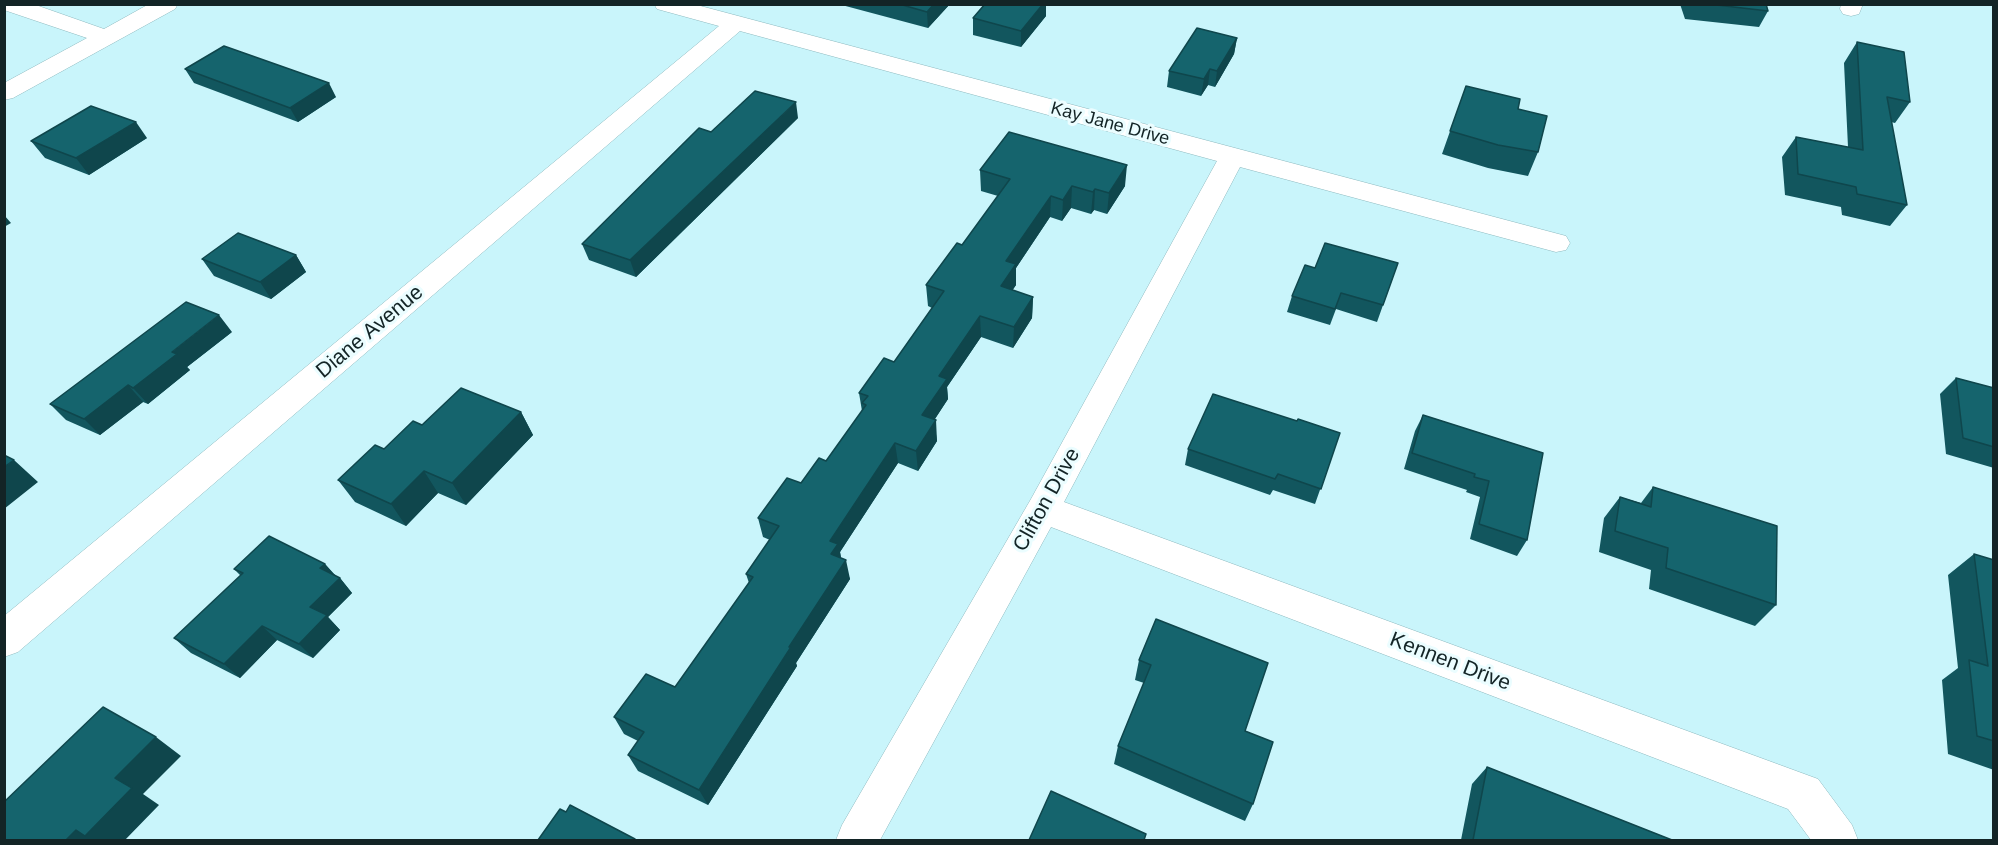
<!DOCTYPE html>
<html>
<head>
<meta charset="utf-8">
<style>
  body { margin:0 }
  #map { position:relative; width:1998px; height:845px; overflow:hidden; background:#c9f5fb; font-family:Arial,sans-serif }
  canvas { display:block }
  .frame { position:absolute; inset:0; border:6px solid #132426; pointer-events:none }
</style>
</head>
<body>
<div id="map">
<canvas width="1998" height="845"></canvas>
<div class="frame"></div>
</div>
<script>
const ctx = document.querySelector('canvas').getContext('2d');
ctx.lineJoin = 'round';
function toPath(rows) {
  const path = new Path2D();
  for (const r of rows) {
    path.moveTo(r[0], r[1]);
    for (let i = 2; i < r.length; i += 2) path.lineTo(r[i], r[i + 1]);
  }
  return path;
}
function stroke(path, color, width, dash) {
  ctx.strokeStyle = color;
  ctx.lineWidth = width;
  ctx.lineCap = dash ? 'butt' : 'round';
  ctx.setLineDash(dash || []);
  ctx.stroke(path);
}
function paint(path, color) {
  ctx.fillStyle = color;
  ctx.fill(path, 'evenodd');
}
function write(font, color, halo, rows, align = 'center') {
  ctx.font = font + ' Arial,sans-serif';
  ctx.lineWidth = 6;
  ctx.setLineDash([]);
  ctx.textBaseline = 'middle';
  ctx.strokeStyle = halo;
  ctx.fillStyle = color;
  for (const [text, x, y, turn = 0] of rows) {
    ctx.save();
    ctx.translate(x, y);
    ctx.rotate((+turn || 0) * Math.PI / 180);
    ctx.textAlign = isNaN(turn) ? turn : align;
    if (halo) ctx.strokeText(text, 0, 0);
    ctx.fillText(text, 0, 0);
    ctx.restore();
  }
}
const minor = toPath([
  [4,4,33,4,104,29,149,4,178,4,175,9,13,98,4,100,4,83,87,38,4,10,4,4],
  [654,4,693,4,1566,236,1570,243,1566,250,1556,252,1240,167,1064,502,1818,779,1852,825,1858,840,1811,840,1788,809,1051,527,880,840,836,840,842,825,1031,499,1217,161,740,31,18,652,4,657,4,616,719,26,657,9,654,4],
  [1841,4,1863,4,1859,14,1851,16,1843,14,1840,9,1841,4]
]);
stroke(minor, '#8eb9bf', 1);
paint(minor, '#fff');
paint(toPath([
  [838,4,950,4,928,28],
  [985,4,1046,4,1046,16,1021,47,973,35,973,18],
  [1680,4,1766,4,1768,11,1759,27,1685,19],
  [1237,38,1234,54,1215,87,1208,85,1201,96,1167,87,1169,71],
  [1857,42,1910,102,1895,123,1891,122,1907,205,1890,226,1842,215,1841,207,1785,195,1782,157,1796,137,1848,147,1844,63],
  [185,69,336,97,298,122,194,83],
  [1466,86,1518,109,1538,152,1528,176,1488,168,1442,154],
  [798,118,636,277,589,260,582,244,711,132],
  [147,138,89,175,45,158,31,141],
  [980,170,1125,186,1107,214,1094,210,1091,214,1071,208,1062,221,1050,217,1016,268,1016,285,1012,290,1033,297,1032,318,1013,348,981,337,947,387,948,399,934,420,937,441,918,471,898,463,840,552,841,558,850,579,796,663,797,666,708,805,638,771,628,755,638,741,624,734,614,717,675,687,749,583,746,574,770,540,763,537,758,518,801,483,826,461,862,411,859,393,894,362,932,308,928,306,926,285,962,245,998,196,981,191],
  [296,255,306,272,271,299,214,276,202,259],
  [1398,263,1377,322,1336,309,1330,325,1287,312,1292,296,1315,268],
  [232,332,187,367,190,370,148,404,143,402,100,435,66,420,50,404],
  [1956,378,1994,388,1994,468,1946,454,1940,394],
  [521,412,533,435,466,505,438,493,406,526,355,502,338,480,384,449,422,425],
  [1423,415,1543,453,1527,540,1517,556,1470,539,1480,497,1466,492,1467,490,1404,469,1415,431],
  [1297,421,1340,433,1315,504,1273,490,1270,495,1185,465,1188,449],
  [1653,487,1776,605,1755,626,1649,589,1651,570,1599,552,1604,518,1620,497,1641,503],
  [1974,554,1994,560,1994,770,1948,754,1942,680,1958,668,1948,575],
  [325,564,336,576,340,578,352,593,328,617,340,630,313,658,277,640,240,678,191,653,174,638,241,576,234,569],
  [1156,619,1245,731,1253,804,1245,821,1114,764,1118,746,1144,683,1135,680,1139,660],
  [1487,767,1672,840,1461,840,1472,784]
]), '#12565e');
paint(toPath([
  [934,4,950,4,928,28,927,12],
  [1043,4,1046,4,1046,16,1021,47,1021,31],
  [1237,38,1234,54,1215,87,1217,71],
  [1210,69,1208,85,1201,96,1204,79],
  [329,83,336,97,298,122,290,108],
  [796,102,798,118,636,277,630,260],
  [136,122,147,138,89,175,76,158],
  [1127,165,1125,186,1107,214,1109,193],
  [1072,186,1071,208,1062,221,1063,200],
  [1095,189,1094,210,1091,214,1093,192],
  [1051,196,1050,217,1016,268,1016,285,1001,308,1001,286,1006,261],
  [4,215,11,223,4,227],
  [296,255,306,272,271,299,260,282],
  [1033,297,1032,318,1013,348,1014,327],
  [219,315,232,332,187,367,190,370,148,404,133,388,172,352],
  [980,316,981,337,947,387,948,399,924,436,922,415,939,376],
  [128,385,143,402,100,435,84,419],
  [521,412,533,435,466,505,452,483],
  [936,420,937,441,918,471,916,451],
  [895,443,898,463,840,552,842,563,831,554,830,541],
  [14,460,38,482,4,509,4,467],
  [424,471,438,493,406,526,391,504],
  [846,560,850,579,796,663,797,666,708,805,699,790,789,647],
  [325,564,338,579,320,568],
  [340,578,352,593,328,617,340,630,313,658,299,644,310,607],
  [262,626,277,640,240,678,224,664],
  [156,737,181,756,143,794,159,805,125,840,66,840,115,778]
]), '#0f464c');
const building = toPath([
  [899,4,934,4,927,12,899,4],
  [985,4,1043,4,1021,31,973,18,985,4],
  [1708,4,1766,4,1768,11,1708,4],
  [1197,28,1237,38,1217,71,1210,69,1204,79,1169,71,1197,28],
  [1857,42,1904,52,1910,102,1887,97,1907,205,1857,194,1856,187,1798,174,1796,137,1863,150,1857,42],
  [224,46,329,83,290,108,185,69,224,46],
  [1466,86,1520,99,1518,109,1547,116,1538,152,1498,145,1450,131,1466,86],
  [755,91,796,102,630,260,582,244,699,128,711,132,755,91],
  [91,106,136,122,76,158,31,141,91,106],
  [1009,132,1127,165,1109,193,1095,189,1093,192,1072,186,1063,200,1051,196,1006,261,1016,264,1001,286,1033,297,1014,327,980,316,939,376,947,379,922,415,936,420,916,451,895,443,830,541,838,544,831,554,846,560,789,647,791,647,699,790,628,755,644,732,614,717,646,674,675,687,753,577,746,574,779,526,758,518,787,478,801,483,819,458,826,461,866,405,862,403,868,396,859,393,884,358,894,362,944,291,926,285,957,243,962,245,1010,179,980,170,1009,132],
  [238,233,296,255,260,282,202,259,238,233],
  [1325,243,1398,263,1383,305,1341,293,1335,309,1292,296,1305,265,1315,268,1325,243],
  [186,302,219,315,172,352,177,354,133,388,128,385,84,419,50,404,186,302],
  [1956,378,1994,388,1994,447,1963,438,1956,378],
  [461,388,521,412,452,483,424,471,391,504,338,480,375,445,384,449,413,421,422,425,461,388],
  [1213,394,1297,421,1298,419,1340,433,1321,489,1278,474,1275,479,1188,449,1213,394],
  [1423,415,1543,453,1527,540,1479,524,1489,481,1474,477,1475,474,1412,453,1423,415],
  [4,455,14,460,4,467,4,455],
  [1653,487,1777,526,1776,605,1666,568,1668,548,1615,531,1620,497,1651,507,1653,487],
  [269,536,325,564,320,568,340,578,310,607,327,615,299,644,262,626,224,664,174,638,243,573,234,569,269,536],
  [1974,554,1994,560,1994,741,1977,736,1969,660,1988,666,1974,554],
  [1156,619,1268,663,1245,731,1273,742,1253,804,1118,746,1151,665,1139,660,1156,619],
  [103,707,156,737,115,778,132,788,85,836,76,830,66,840,4,840,4,802,103,707],
  [1487,767,1672,840,1473,840,1487,767],
  [1051,791,1146,834,1144,840,1029,840,1051,791],
  [570,805,635,839,634,840,538,840,560,809,566,812,570,805]
]);
paint(building, '#15646d');
stroke(building, '#0f464c', 1.5);
write('18px', '#132426', '#ebfdff', [
  ["Kay Jane Drive",1110,124,15]
]);
write('21px', '#132426', '#ebfdff', [
  ["Diane Avenue",370,332,-40],
  ["Clifton Drive",1047,500,-61],
  ["Kennen Drive",1450,662,21]
]);
</script>
</body>
</html>
